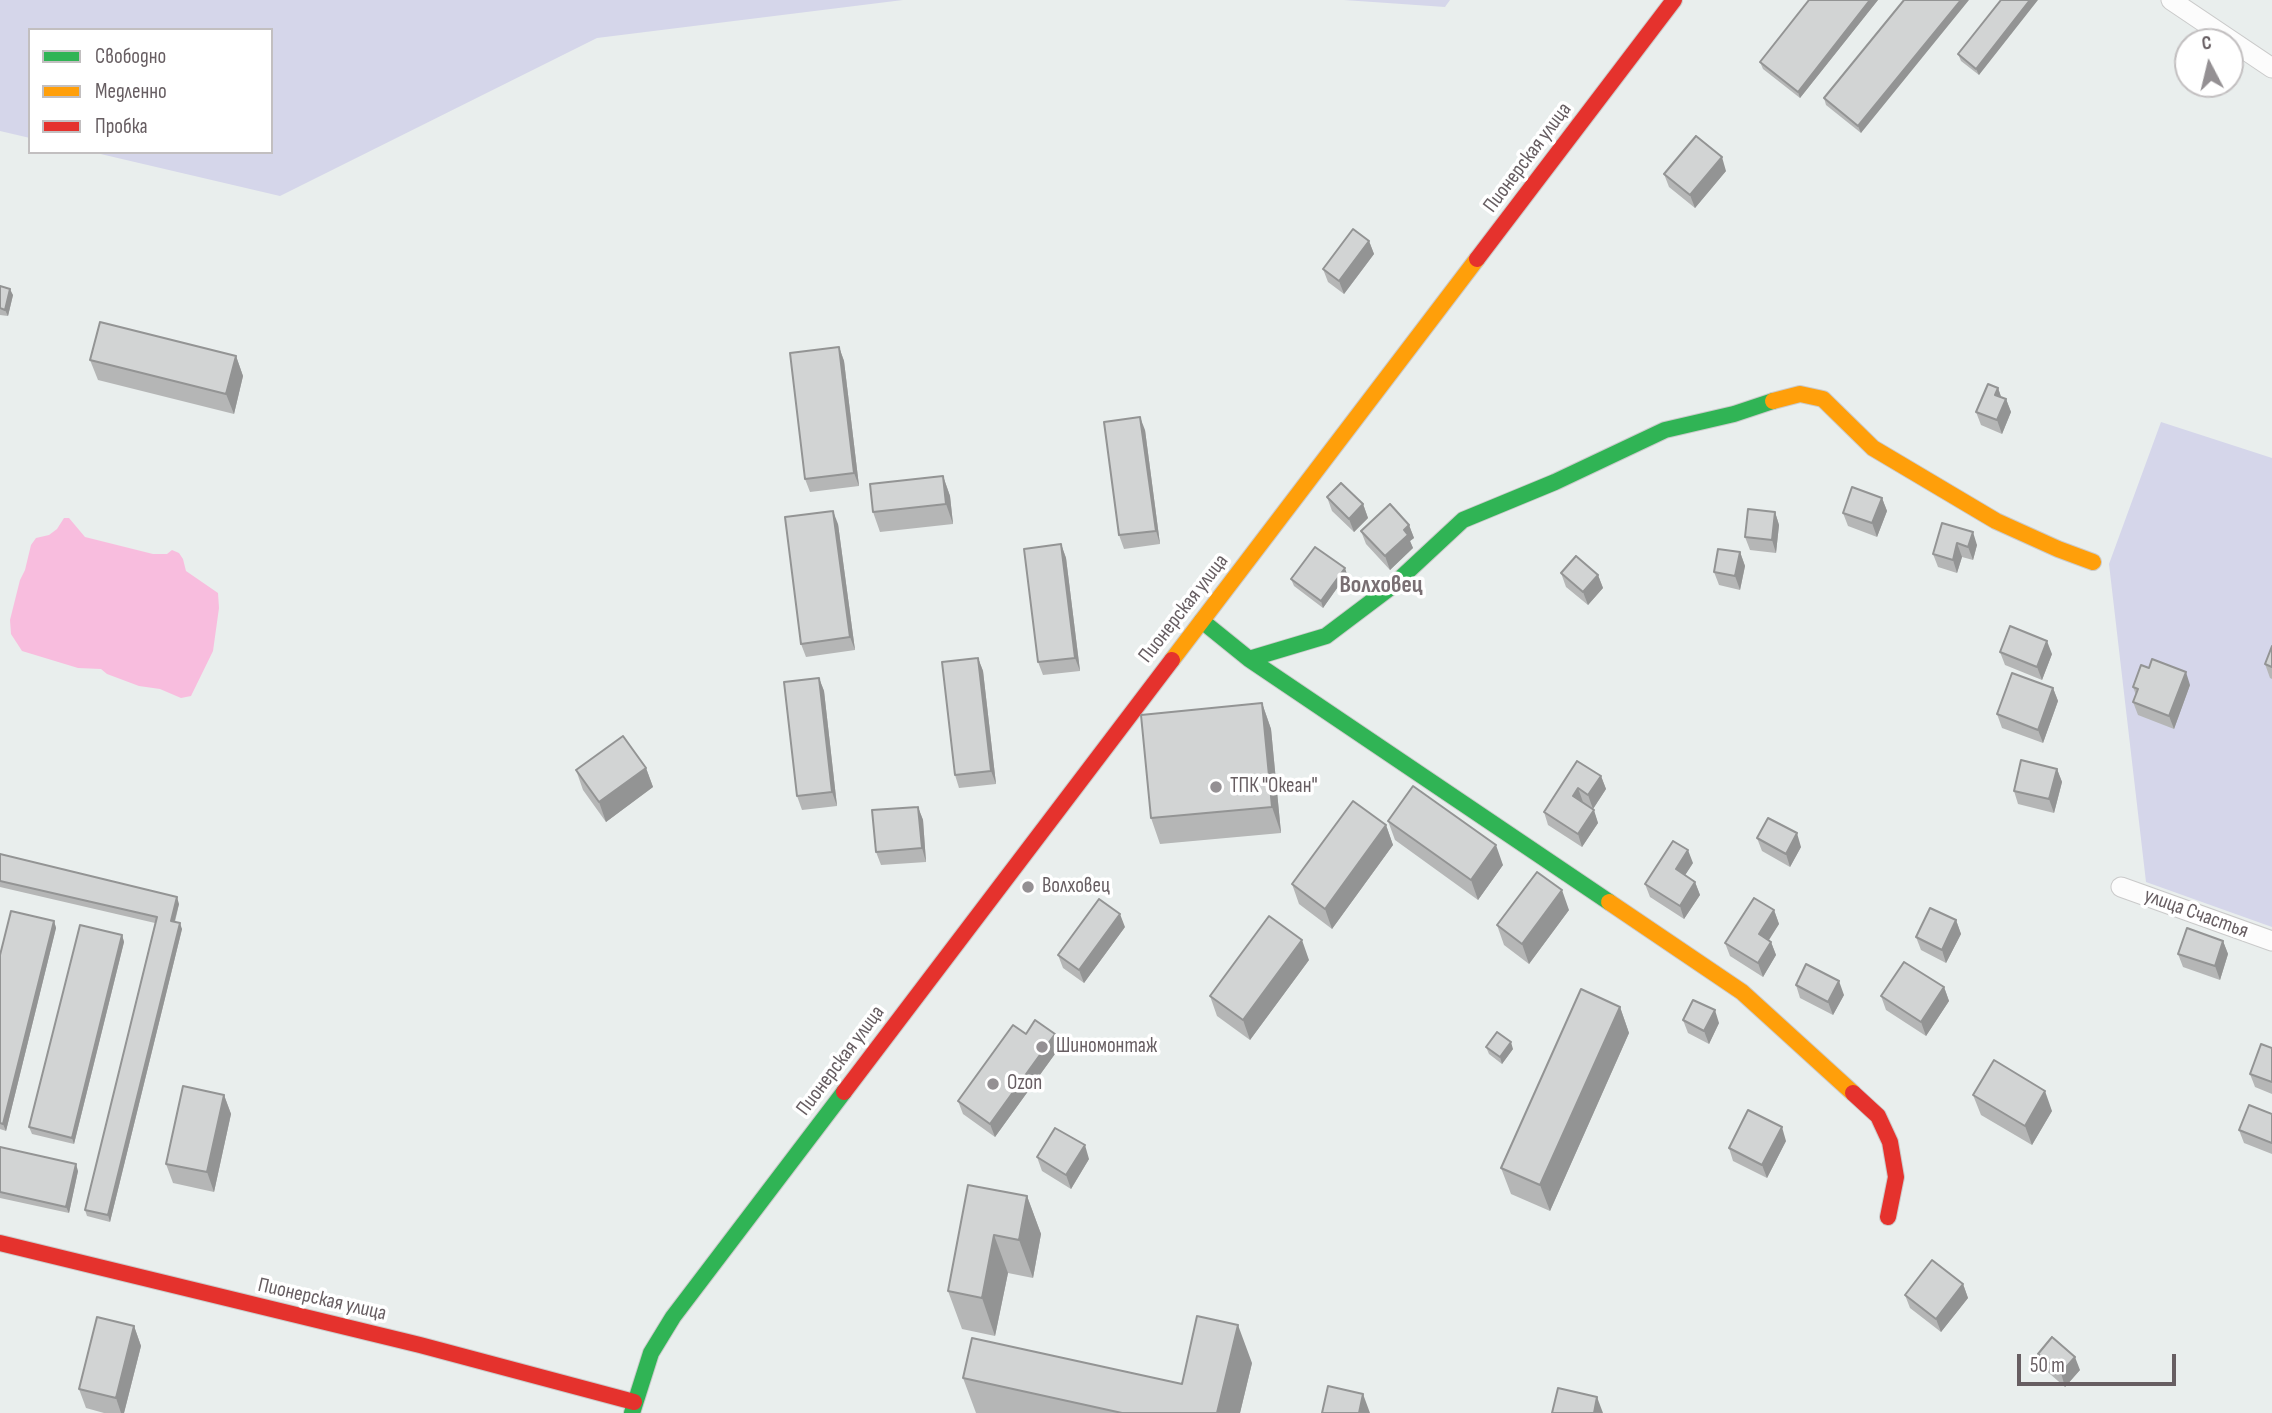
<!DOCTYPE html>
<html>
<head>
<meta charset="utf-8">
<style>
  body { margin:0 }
  #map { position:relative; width:2272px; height:1413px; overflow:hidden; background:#e9eeed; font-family:"Sofia Sans Condensed",sans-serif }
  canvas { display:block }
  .legend { position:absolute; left:28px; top:28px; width:245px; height:126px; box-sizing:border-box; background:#fff; border:2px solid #c2bfc0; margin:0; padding:9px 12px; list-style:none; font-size:21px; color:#675e62 }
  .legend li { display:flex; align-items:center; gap:14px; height:35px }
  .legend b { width:35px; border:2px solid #c2bfc0 }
  .north { position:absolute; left:2174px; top:28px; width:70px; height:70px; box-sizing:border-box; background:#fff; border:2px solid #c2bfc0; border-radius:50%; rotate:353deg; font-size:19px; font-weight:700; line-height:28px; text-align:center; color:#675e62 }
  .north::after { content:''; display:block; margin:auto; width:24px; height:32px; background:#949093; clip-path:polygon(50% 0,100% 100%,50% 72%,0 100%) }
  .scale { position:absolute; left:2017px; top:1354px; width:159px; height:32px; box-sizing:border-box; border:4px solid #675e62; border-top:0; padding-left:9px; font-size:21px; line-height:24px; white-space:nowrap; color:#675e62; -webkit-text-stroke:5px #fff; paint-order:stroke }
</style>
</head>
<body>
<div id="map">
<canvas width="2272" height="1413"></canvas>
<ul class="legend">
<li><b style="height:9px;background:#30b455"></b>Свободно</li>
<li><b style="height:9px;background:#ff9f0a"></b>Медленно</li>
<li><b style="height:9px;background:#e5322d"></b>Пробка</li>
</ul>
<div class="north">С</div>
<div class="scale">50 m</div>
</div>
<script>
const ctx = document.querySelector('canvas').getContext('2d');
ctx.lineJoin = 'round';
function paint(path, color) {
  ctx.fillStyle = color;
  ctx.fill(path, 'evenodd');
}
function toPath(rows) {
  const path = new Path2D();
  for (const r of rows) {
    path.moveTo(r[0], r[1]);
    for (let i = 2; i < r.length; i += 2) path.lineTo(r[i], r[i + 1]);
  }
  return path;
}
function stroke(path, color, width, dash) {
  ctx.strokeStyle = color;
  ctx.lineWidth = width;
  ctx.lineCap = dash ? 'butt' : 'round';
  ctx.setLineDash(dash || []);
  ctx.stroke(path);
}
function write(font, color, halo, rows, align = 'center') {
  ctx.font = font + ' "Sofia Sans Condensed",sans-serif';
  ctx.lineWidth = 7;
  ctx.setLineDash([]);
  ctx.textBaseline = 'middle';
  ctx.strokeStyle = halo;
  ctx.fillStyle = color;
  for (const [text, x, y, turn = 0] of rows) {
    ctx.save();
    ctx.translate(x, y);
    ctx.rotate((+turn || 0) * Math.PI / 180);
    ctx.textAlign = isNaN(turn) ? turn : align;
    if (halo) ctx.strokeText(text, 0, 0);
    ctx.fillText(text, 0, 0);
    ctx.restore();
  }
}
paint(toPath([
  [0,0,903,0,597,38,280,196,92,152,271,152,271,30,30,30,30,138,0,131],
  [1344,0,1450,0,1445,7],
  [2161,422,2272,458,2272,927,2146,882,2109,564]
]), '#d5d6ea');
paint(toPath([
  [64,518,69,518,85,537,153,554,167,554,172,550,179,553,183,559,186,571,218,593,219,608,213,651,191,696,181,698,160,689,139,686,107,674,101,669,78,668,22,651,11,634,10,620,20,580,25,570,31,545,36,538,49,535,57,529]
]), '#f8bdde');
const street = toPath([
  [2171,0,2272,68],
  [2121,887,2272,941]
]);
const fast = toPath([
  [1202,621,1249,659,1609,902],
  [1249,659,1326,636,1391,587,1463,520,1555,482,1665,430,1734,414,1773,401],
  [632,1413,651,1353,673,1317,844,1092]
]);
const slow = toPath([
  [1773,401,1800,394,1823,399,1873,448,1996,521,2058,549,2093,562],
  [1172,660,1477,259],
  [1609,902,1742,992,1853,1093]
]);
const jam = toPath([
  [1477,259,1674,0],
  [844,1092,1172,660],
  [1853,1093,1878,1116,1890,1142,1896,1177,1888,1217],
  [0,1243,420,1345,634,1402]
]);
stroke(street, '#cacaca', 21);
stroke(fast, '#cbcbcb', 18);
stroke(slow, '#cbcbcb', 18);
stroke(jam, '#cbcbcb', 18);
stroke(street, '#fcfcfc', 19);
stroke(fast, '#30b455', 16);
stroke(slow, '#ff9f0a', 16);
stroke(jam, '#e5322d', 16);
paint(toPath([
  [1809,0,1878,0,1800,98,1763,69,1760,62],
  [1904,0,1861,133,1826,105,1824,98],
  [2001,0,1979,75,1961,61,1958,54],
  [1726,171,1695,208,1669,187,1664,174],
  [1369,241,1374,254,1344,294,1328,282,1323,269],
  [0,286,13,295,8,316,0,315],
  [839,347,844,361,859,486,810,492,805,479],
  [236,356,243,376,234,414,98,380,90,360],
  [1998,388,2001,397,2006,399,2011,412,2002,434,1981,425,1976,412],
  [1145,430,1160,544,1124,549,1119,535],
  [943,476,950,496,953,524,880,532,873,512],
  [1327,497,1363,504,1368,518,1354,532,1332,511],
  [1882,498,1887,511,1877,537,1848,526,1843,513],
  [1775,512,1779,525,1776,553,1750,550,1745,537],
  [1942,523,1977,545,1973,560,1962,557,1957,573,1938,567,1933,554],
  [838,524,855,650,806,657,801,644],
  [1409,525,1414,538,1410,541,1413,548,1390,570,1366,544,1361,531],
  [1061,544,1066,558,1080,671,1043,675,1038,662],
  [1740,552,1745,566,1740,590,1719,585,1714,572],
  [1561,573,1598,575,1603,588,1588,605,1566,587],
  [1347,574,1323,608,1294,586,1291,579],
  [2272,646,2272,679,2270,678,2265,664],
  [2000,652,2052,654,2042,680,2005,665],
  [978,658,983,671,996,784,959,788,955,775],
  [819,678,824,691,837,806,802,810,797,796],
  [2190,685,2174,729,2138,715,2133,702,2136,695,2133,687],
  [2053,688,2058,701,2043,743,2002,728,1997,714],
  [1262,703,1271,729,1281,833,1160,844,1151,818],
  [1577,761,1601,776,1606,789,1593,809,1598,823,1582,847,1548,825,1544,812],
  [646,768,653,787,606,822,583,790,576,770],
  [2057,769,2062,782,2054,813,2018,804,2014,791],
  [918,807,923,820,926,862,881,865,876,852],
  [1388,821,1503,865,1478,900,1395,840],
  [1386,825,1393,845,1332,929,1299,904,1292,884],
  [1757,838,1801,847,1790,867,1762,851],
  [0,854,179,904,175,922,182,929,110,1222,87,1216,85,1210,155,923,0,887],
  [1693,863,1685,875,1695,882,1700,895,1684,919,1650,897,1645,884],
  [1569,910,1529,964,1504,945,1497,925],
  [1774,910,1779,924,1768,940,1771,942,1776,955,1763,977,1730,956,1725,943],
  [1956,920,1961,934,1946,963,1921,950,1916,937],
  [54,921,56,928,6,1131,0,1129,0,955],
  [1125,927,1084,983,1063,968,1058,955],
  [122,935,124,942,74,1144,32,1134,29,1127],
  [2223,941,2228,954,2220,980,2183,967,2178,954],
  [1309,960,1250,1040,1217,1016,1210,996],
  [1796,985,1844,995,1833,1015,1800,998],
  [1944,987,1949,1001,1926,1036,1886,1010,1881,996],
  [1620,1007,1629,1033,1550,1211,1511,1194,1501,1168],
  [1683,1020,1719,1023,1709,1044,1688,1033],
  [1026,1034,1060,1047,995,1137,963,1114,958,1101],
  [1486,1047,1513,1049,1502,1064,1489,1054],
  [2272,1048,2272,1094,2255,1087,2250,1074],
  [224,1095,231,1114,214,1192,173,1183,166,1164],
  [1973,1095,2052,1111,2032,1145,1981,1115],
  [2272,1114,2272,1154,2244,1143,2239,1130],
  [1786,1141,1767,1178,1733,1161,1729,1148],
  [0,1147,78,1171,69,1213,0,1198],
  [1037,1157,1089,1159,1071,1189,1042,1171],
  [968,1185,1027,1196,1041,1234,1033,1278,1008,1273,995,1336,962,1329,948,1291],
  [1963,1284,1968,1298,1941,1332,1910,1308,1905,1295],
  [134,1326,141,1346,124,1413,104,1413,86,1408,79,1389],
  [2038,1354,2080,1370,2065,1387,2043,1368],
  [1252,1363,1240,1413,976,1413,963,1378,1182,1384]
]), '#b5b6b6');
paint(toPath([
  [1870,0,1878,0,1800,98,1798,92],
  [1961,0,1969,0,1861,133,1858,126],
  [2030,0,2038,0,1979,75,1976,69],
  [1722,157,1726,171,1695,208,1690,195],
  [1369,241,1374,254,1344,294,1339,281],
  [10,289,13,295,8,316,5,310],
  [839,347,844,361,859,486,854,473],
  [236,356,243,376,234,414,226,394],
  [1998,388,2003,402,1995,395],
  [2006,399,2011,412,2002,434,1997,420],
  [1140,417,1145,430,1160,544,1156,531],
  [943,476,950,496,953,524,946,504],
  [1882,498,1887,511,1877,537,1872,523],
  [1363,504,1368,518,1354,532,1349,519],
  [833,511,838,524,855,650,850,637],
  [1775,512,1779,525,1776,553,1772,540],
  [1409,525,1414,538,1410,541,1413,548,1390,570,1385,556,1404,530],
  [1973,532,1977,545,1973,560,1968,547],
  [1957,543,1962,557,1957,573,1953,560],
  [1061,544,1066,558,1080,671,1075,658],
  [1740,552,1745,566,1740,590,1735,576],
  [1345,568,1347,574,1323,608,1321,601],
  [1598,575,1603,588,1588,605,1583,592],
  [2047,641,2052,654,2042,680,2037,667],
  [978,658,983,671,996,784,991,771],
  [2186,672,2190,685,2174,729,2169,716],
  [819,678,824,691,837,806,832,792],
  [2053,688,2058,701,2043,743,2038,730],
  [1262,703,1271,729,1281,833,1272,807],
  [646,768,653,787,606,822,599,802],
  [2057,769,2062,782,2054,813,2049,799],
  [1601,776,1606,789,1593,809,1588,795],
  [1578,788,1583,802,1573,796],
  [918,807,923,820,926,862,922,848],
  [1594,810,1598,823,1582,847,1578,834],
  [1386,825,1393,845,1332,929,1325,909],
  [1797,833,1801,847,1790,867,1786,854],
  [1496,845,1503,865,1478,900,1471,880],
  [1688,850,1693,863,1680,883,1676,869],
  [1695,882,1700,895,1684,919,1680,906],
  [1562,890,1569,910,1529,964,1522,944],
  [177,897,179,904,173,927,171,921],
  [1774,910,1779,924,1764,948,1759,934],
  [1120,914,1125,927,1084,983,1079,970],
  [1956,920,1961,934,1946,963,1942,950],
  [54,921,56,928,6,1131,3,1124],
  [180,923,182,929,110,1222,108,1215],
  [122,935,124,942,74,1144,72,1138],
  [1302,940,1309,960,1250,1040,1243,1020],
  [2223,941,2228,954,2220,980,2215,966],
  [1771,942,1776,955,1763,977,1758,963],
  [1839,981,1844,995,1833,1015,1828,1002],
  [1944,987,1949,1001,1926,1036,1921,1022],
  [1620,1007,1629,1033,1550,1211,1540,1185],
  [1715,1010,1719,1023,1709,1044,1704,1031],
  [1055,1034,1060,1047,995,1137,990,1124],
  [1511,1042,1513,1049,1502,1064,1500,1057],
  [2045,1091,2052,1111,2032,1145,2025,1126],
  [224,1095,231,1114,214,1192,207,1172],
  [1782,1127,1786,1141,1767,1178,1762,1165],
  [1085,1145,1089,1159,1071,1189,1066,1175],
  [76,1164,78,1171,69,1213,66,1207],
  [1027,1196,1041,1234,1033,1278,1019,1240],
  [994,1235,1008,1273,995,1336,982,1298],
  [1963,1284,1968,1298,1941,1332,1936,1319],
  [1238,1325,1252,1363,1240,1413,1217,1413],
  [134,1326,141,1346,124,1413,121,1413,116,1398],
  [2075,1357,2080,1370,2065,1387,2061,1373],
  [1363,1394,1370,1413,1359,1413],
  [1597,1397,1603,1413,1594,1413]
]), '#939494');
const building = toPath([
  [1809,0,1870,0,1798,92,1760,62,1809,0],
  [1904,0,1961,0,1858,126,1824,98,1904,0],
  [2001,0,2030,0,1976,69,1958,54,2001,0],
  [1696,136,1722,157,1690,195,1664,174,1696,136],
  [1353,229,1369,241,1339,281,1323,269,1353,229],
  [0,286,10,289,5,310,0,308,0,286],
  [100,322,236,356,226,394,90,360,100,322],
  [839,347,854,473,805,479,790,353,839,347],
  [1988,384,1998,388,1995,395,2006,399,1997,420,1976,412,1988,384],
  [1140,417,1156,531,1119,535,1104,422,1140,417],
  [943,476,946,504,873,512,870,484,943,476],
  [1341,483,1363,504,1349,519,1327,497,1341,483],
  [1852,487,1882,498,1872,523,1843,513,1852,487],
  [1390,504,1409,525,1404,530,1408,535,1385,556,1361,531,1390,504],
  [1748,509,1775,512,1772,540,1745,537,1748,509],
  [833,511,850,637,801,644,785,517,833,511],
  [1942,523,1973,532,1968,547,1957,543,1953,560,1933,554,1942,523],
  [1061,544,1075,658,1038,662,1024,549,1061,544],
  [1315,547,1345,568,1321,601,1291,579,1315,547],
  [1718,549,1740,552,1735,576,1714,572,1718,549],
  [1576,556,1598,575,1583,592,1561,573,1576,556],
  [2010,626,2047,641,2037,667,2000,652,2010,626],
  [2272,646,2272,667,2265,664,2272,646],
  [978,658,991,771,955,775,942,662,978,658],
  [2152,659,2186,672,2169,716,2133,702,2138,689,2133,687,2141,665,2149,668,2152,659],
  [2012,673,2053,688,2038,730,1997,714,2012,673],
  [819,678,832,792,797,796,784,682,819,678],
  [1262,703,1272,807,1151,818,1141,715,1262,703],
  [623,736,646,768,599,802,576,770,623,736],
  [2021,760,2057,769,2049,799,2014,791,2021,760],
  [1577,761,1601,776,1588,795,1578,788,1573,796,1594,810,1578,834,1544,812,1577,761],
  [1413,786,1496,845,1471,880,1388,821,1413,786],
  [1353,801,1386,825,1325,909,1292,884,1353,801],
  [918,807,922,848,876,852,872,810,918,807],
  [1768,818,1797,833,1786,854,1757,838,1768,818],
  [1673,841,1688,850,1676,869,1695,882,1680,906,1645,884,1673,841],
  [0,854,177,897,171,921,180,923,108,1215,85,1210,157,917,0,881,0,854],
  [1537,872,1562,890,1522,944,1497,925,1537,872],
  [1754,898,1774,910,1759,934,1771,942,1758,963,1725,943,1754,898],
  [1099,899,1120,914,1079,970,1058,955,1099,899],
  [1930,908,1956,920,1942,950,1916,937,1930,908],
  [11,911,54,921,3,1124,0,1123,0,955,11,911],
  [1269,916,1302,940,1243,1020,1210,996,1269,916],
  [80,925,122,935,72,1138,29,1127,80,925],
  [2187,928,2223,941,2215,966,2178,954,2187,928],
  [1904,962,1944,987,1921,1022,1881,996,1904,962],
  [1806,964,1839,981,1828,1002,1796,985,1806,964],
  [1581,989,1620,1007,1540,1185,1501,1168,1581,989],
  [1693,1000,1715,1010,1704,1031,1683,1020,1693,1000],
  [1035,1020,1055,1034,990,1124,958,1101,1013,1025,1026,1034,1035,1020],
  [1497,1032,1511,1042,1500,1057,1486,1047,1497,1032],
  [2261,1044,2272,1048,2272,1082,2250,1074,2261,1044],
  [1994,1060,2045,1091,2025,1126,1973,1095,1994,1060],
  [183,1086,224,1095,207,1172,166,1164,183,1086],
  [2249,1105,2272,1114,2272,1143,2239,1130,2249,1105],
  [1748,1110,1782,1127,1762,1165,1729,1148,1748,1110],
  [1055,1128,1085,1145,1066,1175,1037,1157,1055,1128],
  [0,1147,76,1164,66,1207,0,1192,0,1147],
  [968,1185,1027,1196,1019,1240,994,1235,982,1298,948,1291,968,1185],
  [1932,1260,1963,1284,1936,1319,1905,1295,1932,1260],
  [1197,1316,1238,1325,1217,1413,1122,1413,963,1378,972,1338,1182,1384,1197,1316],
  [97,1317,134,1326,116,1398,79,1389,97,1317],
  [2052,1337,2075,1357,2061,1373,2038,1354,2052,1337],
  [1328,1386,1363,1394,1359,1413,1322,1413,1328,1386],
  [1558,1388,1597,1397,1594,1413,1552,1413,1558,1388]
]);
paint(building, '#d2d4d4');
stroke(building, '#939494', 2);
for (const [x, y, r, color] of [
  [1216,787,7,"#949093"],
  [1028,887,7,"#949093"],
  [1042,1047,7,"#949093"],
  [993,1084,7,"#949093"]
]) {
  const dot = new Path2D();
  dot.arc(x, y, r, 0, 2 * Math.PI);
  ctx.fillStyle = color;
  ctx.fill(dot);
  stroke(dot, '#fff', 2.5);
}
write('21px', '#675e62', '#fff', [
  ["Пионерская улица",1528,158,-53],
  ["Пионерская улица",1184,609,-52],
  ["улица Счастья",2196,914,20],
  ["Пионерская улица",841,1061,-53],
  ["Пионерская улица",322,1300,13]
]);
write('21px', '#675e62', '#fff', [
  ["ТПК \"Океан\"",1230,787],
  ["Волховец",1042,887],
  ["Шиномонтаж",1056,1047],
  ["Ozon",1007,1084]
], 'left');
write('bold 24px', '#796f73', '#fff', [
  ["Волховец",1381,586]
]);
</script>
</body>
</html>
